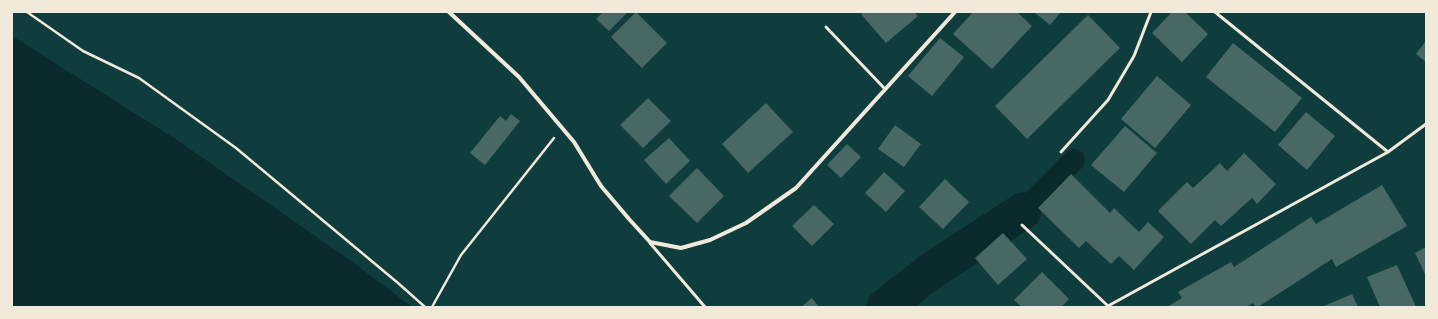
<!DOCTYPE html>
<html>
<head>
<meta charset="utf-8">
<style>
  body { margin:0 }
  #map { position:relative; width:1438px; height:319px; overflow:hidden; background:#0f3d3e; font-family:Inter,sans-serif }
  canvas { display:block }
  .frame { position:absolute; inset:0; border:13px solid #f1e9da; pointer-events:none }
</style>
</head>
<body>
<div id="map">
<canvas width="1438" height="319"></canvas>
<div class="frame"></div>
</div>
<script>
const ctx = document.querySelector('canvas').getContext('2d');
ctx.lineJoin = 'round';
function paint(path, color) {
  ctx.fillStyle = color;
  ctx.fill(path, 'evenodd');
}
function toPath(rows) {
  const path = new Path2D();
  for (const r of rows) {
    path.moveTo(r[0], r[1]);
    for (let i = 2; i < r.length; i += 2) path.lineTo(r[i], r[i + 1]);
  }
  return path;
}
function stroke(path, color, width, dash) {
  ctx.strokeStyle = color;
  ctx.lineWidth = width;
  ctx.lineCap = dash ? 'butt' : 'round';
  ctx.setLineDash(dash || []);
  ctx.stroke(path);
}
paint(toPath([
  [12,36,174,138,347,258,412,307,12,307]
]), '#0a2a2b');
stroke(toPath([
  [1023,211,1074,160]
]), '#0a2a2b', 22);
stroke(toPath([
  [885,307,931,271,1023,211]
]), '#0a2a2b', 37);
paint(toPath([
  [603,12,628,12,609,31,596,19],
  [636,12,667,43,642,68,611,37],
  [864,12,914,12,918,16,886,43,861,14],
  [973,12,1017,12,1032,26,992,69,953,34],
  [1034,12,1061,12,1050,25],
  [1172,12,1185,12,1208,34,1182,62,1152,33],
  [1088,15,1120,48,1027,139,995,106],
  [940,38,964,57,932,96,908,76],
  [1426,41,1426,62,1416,54],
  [1233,43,1302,98,1275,132,1206,77],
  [1157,76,1191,105,1155,148,1121,119],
  [648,98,671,121,643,148,620,125],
  [766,103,793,132,748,173,722,144],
  [1306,112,1335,136,1307,170,1278,145],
  [511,114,520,121,485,165,470,153,500,116,506,121],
  [895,125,921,144,904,167,878,149],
  [1125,126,1157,153,1124,192,1091,165],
  [669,138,690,161,666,184,644,160],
  [847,144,861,157,841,178,827,165],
  [1244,153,1276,184,1257,204,1252,198,1221,226,1215,220,1191,244,1158,211,1187,182,1193,188,1220,163,1227,171],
  [697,168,724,196,697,223,669,196],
  [884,172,905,191,886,212,865,193],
  [1071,174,1110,213,1114,208,1139,232,1148,222,1164,237,1134,270,1119,256,1111,264,1086,241,1079,248,1038,208],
  [945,179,969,202,943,229,919,207],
  [1382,185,1407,226,1336,267,1332,259,1258,307,1256,307,1253,303,1246,307,1167,307,1182,298,1178,292,1231,262,1234,267,1311,217,1316,224],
  [814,205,834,224,812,246,792,226],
  [1003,233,1027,259,998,285,975,258],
  [1426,247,1426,276,1415,253],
  [1397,265,1416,307,1380,307,1367,277],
  [1042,272,1069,299,1061,307,1022,307,1014,300],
  [1352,294,1358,307,1322,307],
  [812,298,819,307,801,307]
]), '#486865');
stroke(toPath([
  [27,12,83,51,139,78,236,148,398,283,425,307],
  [432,307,461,255,554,138]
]), '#f1e9da', 2.5);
stroke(toPath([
  [1215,12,1388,152],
  [826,27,885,89],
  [1061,152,1108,100,1134,56,1151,12],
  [1022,225,1108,306,1388,152,1426,124],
  [650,243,705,307]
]), '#f1e9da', 3);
stroke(toPath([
  [449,12,519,77,574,142,601,186,629,219,650,242,681,248,710,240,746,223,796,188,955,12]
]), '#f1e9da', 4);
</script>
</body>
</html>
